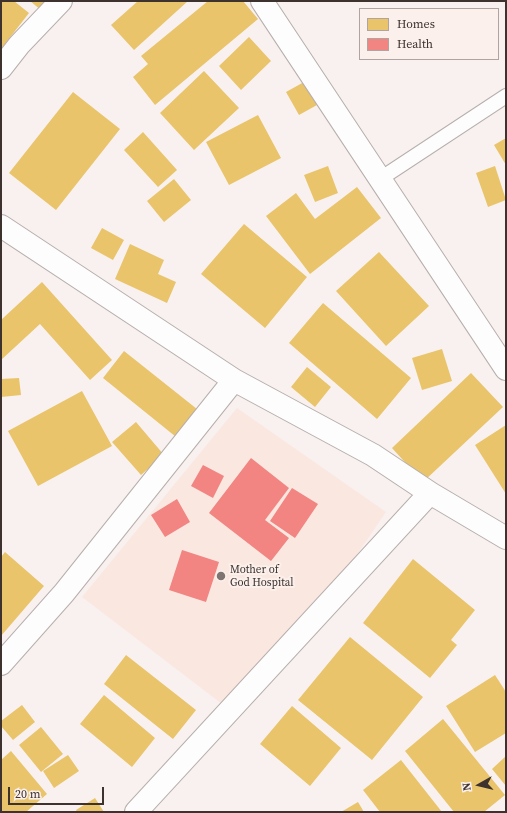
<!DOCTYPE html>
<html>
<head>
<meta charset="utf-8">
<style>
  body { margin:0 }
  #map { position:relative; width:507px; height:813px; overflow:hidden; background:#f8f1f0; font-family:"Source Serif 4",serif }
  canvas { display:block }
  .frame { position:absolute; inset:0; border:2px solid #3d322e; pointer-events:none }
  .legend { position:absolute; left:359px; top:8px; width:140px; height:52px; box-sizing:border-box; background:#fbf0ec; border:1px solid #afa4a0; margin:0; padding:5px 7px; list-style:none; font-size:12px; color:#3d322e }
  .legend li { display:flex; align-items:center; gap:8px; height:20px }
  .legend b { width:20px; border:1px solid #afa4a0 }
  .north { position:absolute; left:459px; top:765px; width:40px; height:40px; -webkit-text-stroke:3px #fbf0ec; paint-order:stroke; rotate:262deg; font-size:11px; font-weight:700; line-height:16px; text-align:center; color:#3d322e }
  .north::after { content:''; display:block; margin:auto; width:14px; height:18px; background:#3d322e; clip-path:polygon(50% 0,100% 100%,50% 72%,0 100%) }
  .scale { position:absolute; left:8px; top:787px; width:96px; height:18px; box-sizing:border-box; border:2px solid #3d322e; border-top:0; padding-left:5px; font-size:12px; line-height:14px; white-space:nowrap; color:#3d322e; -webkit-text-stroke:3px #fbf0ec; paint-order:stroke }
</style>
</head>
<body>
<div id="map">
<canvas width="507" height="813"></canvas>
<div class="frame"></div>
<ul class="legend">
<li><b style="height:11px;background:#e9c46a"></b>Homes</li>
<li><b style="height:11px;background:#f28482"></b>Health</li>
</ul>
<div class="north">N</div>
<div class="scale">20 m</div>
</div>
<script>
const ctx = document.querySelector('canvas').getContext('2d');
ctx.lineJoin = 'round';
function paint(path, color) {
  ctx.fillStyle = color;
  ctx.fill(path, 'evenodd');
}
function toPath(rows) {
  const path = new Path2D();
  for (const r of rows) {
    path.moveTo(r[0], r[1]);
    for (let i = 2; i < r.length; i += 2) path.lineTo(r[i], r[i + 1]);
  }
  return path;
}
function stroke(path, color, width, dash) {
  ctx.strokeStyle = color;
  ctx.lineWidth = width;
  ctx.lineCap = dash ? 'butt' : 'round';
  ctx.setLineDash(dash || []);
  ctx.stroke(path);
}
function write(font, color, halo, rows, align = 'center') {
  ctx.font = font + ' "Source Serif 4",serif';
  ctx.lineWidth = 4;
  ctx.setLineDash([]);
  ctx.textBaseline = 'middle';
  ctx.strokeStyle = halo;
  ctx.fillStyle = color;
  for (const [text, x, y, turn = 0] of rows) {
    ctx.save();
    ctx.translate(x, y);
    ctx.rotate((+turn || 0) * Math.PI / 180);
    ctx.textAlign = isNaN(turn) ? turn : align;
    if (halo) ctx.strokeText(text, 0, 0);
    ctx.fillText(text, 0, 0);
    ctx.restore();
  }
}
paint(toPath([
  [237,408,386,512,321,607,226,707,82,597]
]), '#fae7e0');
paint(toPath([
  [1,1,14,1,29,13,1,49],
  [30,1,58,1,47,15],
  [138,1,188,1,134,50,111,25],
  [208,1,243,1,258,19,155,105,133,77,148,64,141,56],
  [249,37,271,61,241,90,219,66],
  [204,71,239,108,194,150,160,113],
  [304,82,317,105,299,115,286,92],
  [73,92,120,129,56,210,9,173],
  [258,115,281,158,229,185,206,142],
  [143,132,177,170,158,187,124,150],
  [506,138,506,165,494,145],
  [328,166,338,193,315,202,304,175],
  [495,166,506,200,488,207,476,173],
  [174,179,191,200,164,222,147,201],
  [357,187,381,218,310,274,266,216,296,193,315,219],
  [244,224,307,277,265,328,201,274],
  [102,228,124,240,113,260,91,248],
  [130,244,164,260,158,274,176,282,167,303,115,279],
  [379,252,429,306,386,346,336,291],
  [42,282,112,360,90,380,40,324,1,360,1,320],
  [323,303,411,378,377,419,289,343],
  [442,349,452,381,422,390,412,358],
  [124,351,207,417,186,445,103,378],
  [307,367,331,387,315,407,291,387],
  [471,373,503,407,423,482,392,448],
  [19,378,21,395,1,397,1,379],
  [82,391,112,446,38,486,8,431],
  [136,422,164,455,141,475,112,442],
  [506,425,506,494,475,445],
  [5,552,44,586,1,636,1,557],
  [413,559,475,610,451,640,457,645,430,678,363,623],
  [350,637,423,697,372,760,298,700],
  [126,655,196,710,173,739,104,684],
  [495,675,506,692,506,733,475,752,446,706],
  [104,695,155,738,132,767,80,724],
  [22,705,35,722,13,740,1,726,1,721],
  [292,706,341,748,310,786,260,744],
  [443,719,505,795,484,812,454,812,405,751],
  [41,727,63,754,41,772,19,745],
  [11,751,47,794,26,812,1,812,1,760],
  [68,755,79,771,54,788,43,771],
  [506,756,506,786,492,769],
  [401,760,442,812,380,812,363,790],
  [95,798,104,812,77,812,76,810],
  [358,802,364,812,341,812]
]), '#e9c46a');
paint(toPath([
  [251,458,289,488,265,520,289,538,271,561,209,513],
  [203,465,224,476,213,498,191,486],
  [292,488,318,504,295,538,270,521],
  [177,499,190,522,165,537,151,515],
  [182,550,219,562,206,602,169,590]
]), '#f28482');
const lane = toPath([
  [380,179,506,96]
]);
const street = toPath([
  [262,1,506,369],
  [1,68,19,45,61,1],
  [1,226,234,380,373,455,430,493,506,538],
  [1,664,64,593,234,380],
  [136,812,430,493]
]);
stroke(lane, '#b7afac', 16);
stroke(street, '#b7afac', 24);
stroke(lane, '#fefdfd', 14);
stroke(street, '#fefdfd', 22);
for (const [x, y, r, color] of [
  [221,576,5,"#7e7572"]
]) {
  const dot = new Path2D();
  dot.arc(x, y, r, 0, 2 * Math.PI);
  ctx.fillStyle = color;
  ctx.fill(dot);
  stroke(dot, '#fbf0ec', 1.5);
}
write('11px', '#3d322e', '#fbf0ec', [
  ["Mother of",230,570],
  ["God Hospital",230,583]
], 'left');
</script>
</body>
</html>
